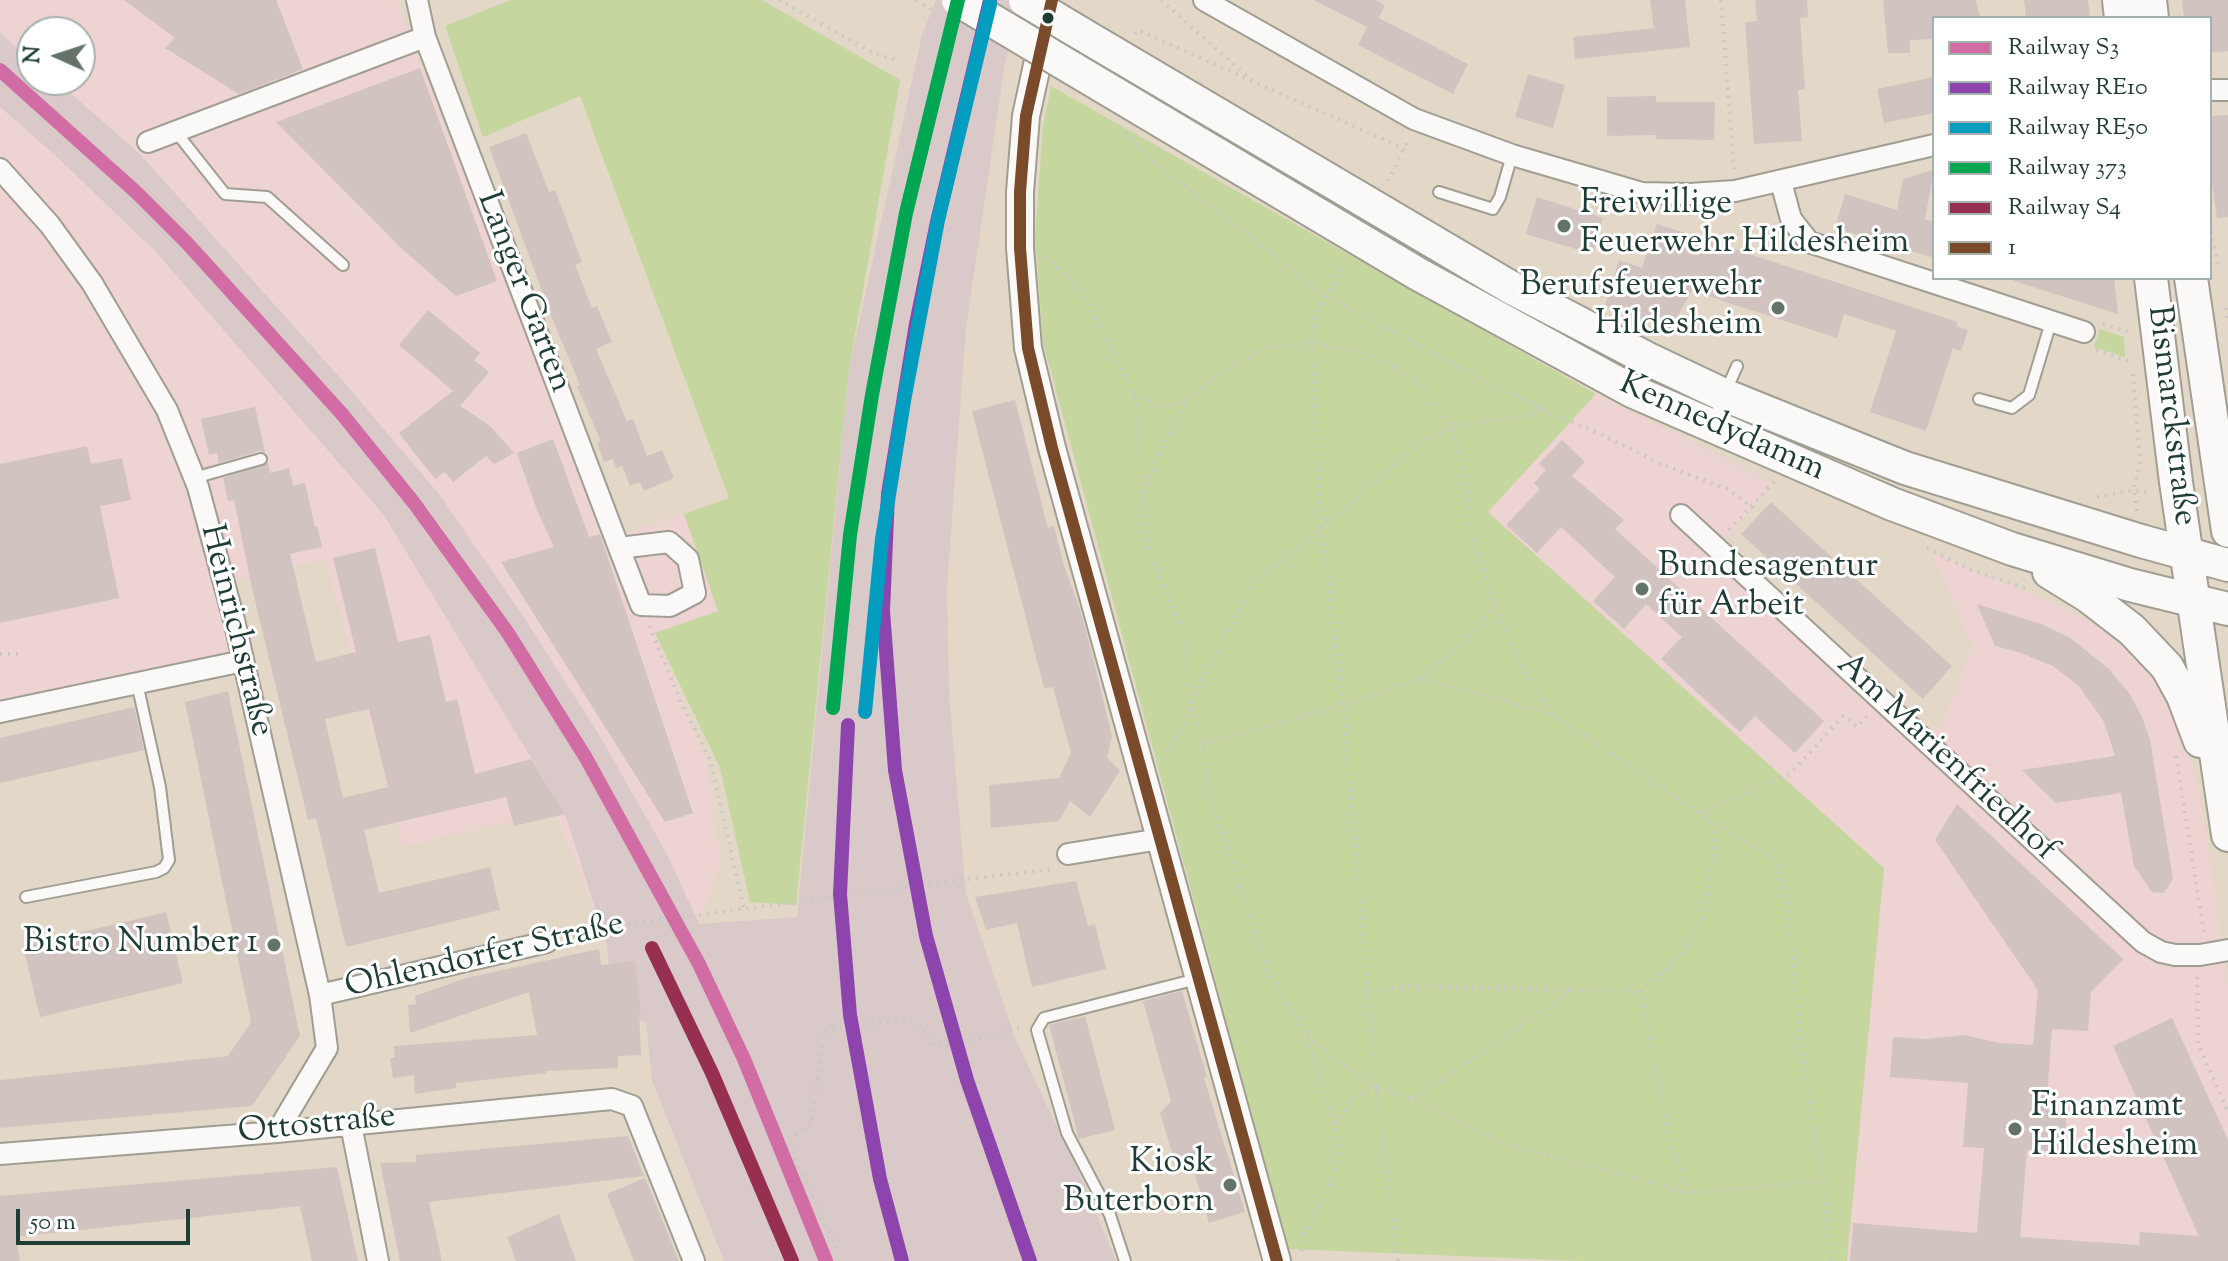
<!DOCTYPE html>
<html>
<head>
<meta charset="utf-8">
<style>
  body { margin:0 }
  #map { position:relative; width:2228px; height:1261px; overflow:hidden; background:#e3d8c7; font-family:"Sorts Mill Goudy",serif }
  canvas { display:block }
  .legend { position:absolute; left:1932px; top:16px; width:280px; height:264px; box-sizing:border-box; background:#fff; border:2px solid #a5b1ae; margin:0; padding:10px 14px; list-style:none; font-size:24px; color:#1f3d34 }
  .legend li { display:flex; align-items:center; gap:16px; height:40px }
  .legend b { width:40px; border:2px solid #a5b1ae }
  .north { position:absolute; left:16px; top:16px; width:80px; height:80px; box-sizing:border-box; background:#fff; border:2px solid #a5b1ae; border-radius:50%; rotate:273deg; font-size:22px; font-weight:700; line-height:32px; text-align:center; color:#1f3d34 }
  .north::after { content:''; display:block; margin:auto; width:28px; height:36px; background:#647367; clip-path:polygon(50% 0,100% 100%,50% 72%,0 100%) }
  .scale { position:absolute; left:16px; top:1209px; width:174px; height:36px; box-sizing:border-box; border:4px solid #1f3d34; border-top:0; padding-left:10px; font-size:24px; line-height:28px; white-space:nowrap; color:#1f3d34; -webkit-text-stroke:6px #fff; paint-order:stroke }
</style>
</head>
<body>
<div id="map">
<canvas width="2228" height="1261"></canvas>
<ul class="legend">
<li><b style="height:10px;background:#d26ca5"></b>Railway S3</li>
<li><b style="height:10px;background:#8e44ad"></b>Railway RE10</li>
<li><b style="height:10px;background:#039ebf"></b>Railway RE50</li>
<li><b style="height:10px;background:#00a651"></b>Railway 373</li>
<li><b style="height:10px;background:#972f50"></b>Railway S4</li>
<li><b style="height:10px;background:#7a4b2a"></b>1</li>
</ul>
<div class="north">N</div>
<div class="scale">50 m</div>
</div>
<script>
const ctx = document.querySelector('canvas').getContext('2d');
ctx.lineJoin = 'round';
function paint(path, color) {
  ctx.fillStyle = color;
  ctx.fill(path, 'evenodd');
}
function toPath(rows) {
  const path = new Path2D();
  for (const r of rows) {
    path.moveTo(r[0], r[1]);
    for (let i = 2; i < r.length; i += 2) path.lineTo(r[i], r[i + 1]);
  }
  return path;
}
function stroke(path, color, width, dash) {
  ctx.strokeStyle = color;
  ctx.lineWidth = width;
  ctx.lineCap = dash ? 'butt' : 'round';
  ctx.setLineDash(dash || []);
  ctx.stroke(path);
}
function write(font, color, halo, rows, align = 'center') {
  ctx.font = font + ' "Sorts Mill Goudy",serif';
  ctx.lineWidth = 6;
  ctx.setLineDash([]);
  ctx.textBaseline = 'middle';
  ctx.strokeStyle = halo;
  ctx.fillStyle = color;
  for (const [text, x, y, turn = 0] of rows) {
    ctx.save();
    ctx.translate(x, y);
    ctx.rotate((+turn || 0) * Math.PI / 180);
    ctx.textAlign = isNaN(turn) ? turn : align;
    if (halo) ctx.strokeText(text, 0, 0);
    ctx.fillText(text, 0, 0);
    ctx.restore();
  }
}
paint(toPath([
  [0,0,396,0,455,152,618,536,684,514,718,611,655,633,707,762,720,863,699,924,607,945,555,811,404,847,325,559,230,582,248,653,0,707],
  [32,32,80,32,80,80,32,80],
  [1596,394,1772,483,1716,551,1923,746,1945,718,1972,646,1932,553,2059,605,2103,629,2131,653,2162,686,2182,731,2200,792,2228,984,2228,1261,1847,1261,1884,868,1488,512]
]), '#edd3d1');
paint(toPath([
  [936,0,1020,0,1005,63,966,328,947,587,949,693,966,894,1016,1040,1086,1188,1116,1261,724,1261,652,1080,646,1022,614,1017,607,945,565,814,384,515,156,252,54,154,0,107,0,33,32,61,32,80,55,80,138,152,341,379,439,494,521,613,598,733,667,854,699,924,797,917,849,369,922,35]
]), '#d9c9c9');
paint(toPath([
  [511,0,762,0,900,80,849,369,796,905,750,902,720,768,655,633,718,611,684,514,729,498,580,96,483,137,445,26],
  [1051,86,1596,394,1488,512,1884,868,1847,1261,1581,1261,1288,1249,1043,342,1035,237,1043,126],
  [2100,329,2124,337,2125,357,2094,347]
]), '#c6d69f');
paint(toPath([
  [124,0,276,0,303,69,239,94,165,48,175,38],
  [1313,0,1375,0,1385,5,1379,18,1468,64,1453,94,1358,45,1367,27],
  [1650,0,1685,0,1690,47,1575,59,1573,37,1654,28],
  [1755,0,1807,0,1808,17,1800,18,1805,89,1798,90,1802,141,1754,144,1745,22,1757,21],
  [1883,0,1976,0,1980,18,1934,18,1934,39,1910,40,1910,53,1888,53],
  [2024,0,2088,0,2090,18,2026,18],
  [2182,0,2228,0,2228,51,2210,53,2210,18,2184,18],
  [420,68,497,281,456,296,402,249,276,122],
  [1528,74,1565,85,1553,128,1515,117],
  [1934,77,1934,113,1884,123,1877,89],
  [1656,96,1656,102,1715,102,1714,140,1656,139,1656,135,1607,136,1607,97],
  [2228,115,2228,217,2217,218,2210,171,2210,116],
  [526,133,549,192,555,190,582,262,575,265,592,308,597,306,612,342,596,349,627,421,633,419,647,456,662,450,674,478,644,491,640,482,630,486,622,466,616,468,613,459,604,462,597,443,601,442,577,386,580,385,552,318,489,147],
  [1934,170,1925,219,1934,222,1934,258,1835,228,1845,194,1897,210,1903,179],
  [1537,197,1603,218,1592,254,1526,234],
  [1657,224,1958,322,1956,326,1968,330,1961,351,1953,348,1926,431,1870,412,1896,331,1844,314,1837,338,1692,291,1670,330,1605,306,1619,260,1642,268],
  [2015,278,2114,278,2118,314,2014,281],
  [428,310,480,353,474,360,489,372,460,406,490,426,514,453,494,464,486,456,453,482,445,472,435,479,399,433,453,391,399,345],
  [1015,400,1048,528,1054,526,1064,566,1080,609,1092,654,1112,736,1107,757,1120,771,1090,817,1070,801,1059,821,991,828,989,785,1059,778,1071,753,1053,687,1044,688,972,411],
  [255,407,265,452,259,451,219,463,217,453,209,455,201,419],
  [553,439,589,537,600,534,693,813,665,822,501,562,554,547,537,510,517,453],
  [1562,440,1585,462,1572,476,1624,520,1615,529,1824,721,1795,753,1755,716,1740,732,1661,659,1682,637,1646,604,1624,629,1593,601,1615,577,1561,527,1537,553,1506,525,1540,489,1534,483,1546,470,1539,464],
  [87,446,91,464,122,458,131,500,100,506,119,598,0,623,0,464],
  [268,463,270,473,289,468,293,486,305,483,315,527,317,526,322,547,290,554,316,662,356,652,333,558,375,548,398,642,430,635,446,702,457,699,475,774,531,759,565,814,514,826,506,797,364,830,379,893,490,867,500,910,346,947,316,818,308,820,252,588,234,500,228,501,223,478],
  [369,709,388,787,343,798,325,719],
  [1771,502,1952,666,1923,699,1741,534],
  [1977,604,2041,624,2069,637,2109,669,2129,693,2142,717,2150,740,2173,879,2164,893,2152,892,2134,866,2121,793,2056,803,2022,770,2115,756,2104,722,2079,686,2053,666,2018,652,1995,646],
  [228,691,300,1036,252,1106,0,1128,0,1080,228,1056,251,1022,185,702],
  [134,707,144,750,0,783,0,738],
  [1957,804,2123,959,2091,992,2088,1031,2052,1029,2046,1109,2067,1111,2064,1153,2027,1150,2020,1237,2139,1245,2140,1232,2199,1236,2113,1046,2172,1018,2228,1140,2228,1261,1850,1261,1853,1223,1977,1233,1984,1148,1963,1147,1968,1083,1890,1077,1893,1037,1927,1039,1964,1035,1999,1043,2033,1045,2038,990,1935,840],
  [1076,881,1088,926,1095,924,1106,969,1032,987,1017,923,986,930,975,897],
  [166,912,183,983,40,1017,23,946],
  [599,949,601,965,635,961,641,1012,639,1012,641,1055,618,1056,618,1068,546,1071,546,1073,456,1083,456,1088,415,1094,414,1075,393,1078,390,1058,395,1057,394,1046,537,1035,529,992,410,1033,408,1005,416,1004,415,996,466,978],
  [1182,991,1207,1077,1204,1078,1245,1212,1209,1223,1191,1161,1176,1166,1160,1113,1171,1101,1143,1001],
  [1085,1016,1115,1130,1079,1139,1049,1025],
  [628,1136,644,1176,429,1202,442,1261,400,1261,380,1163,416,1162,416,1155],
  [337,1167,358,1261,312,1261,300,1206,16,1237,20,1261,0,1261,0,1196],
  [645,1178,654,1199,679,1261,634,1261,607,1194],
  [559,1214,576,1261,516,1261,507,1237]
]), '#d1c3bf');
const service = toPath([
  [176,132,225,194,267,197,343,265],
  [1439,192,1493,209,1500,197,1512,155],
  [1979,399,2012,408,2029,395,2051,322],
  [1712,423,1737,366],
  [194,478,261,459],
  [26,897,156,872,164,868,169,860,160,787,137,683],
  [1125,1261,1110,1215,1067,1133,1037,1030,1044,1018,1197,979]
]);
const minor = toPath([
  [417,0,425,37,619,548,641,605,670,606,695,593,688,559,669,542,619,548],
  [1204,0,1414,119,1512,155,1642,193,1690,194,1735,191,1934,145],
  [2210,90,2228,90],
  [148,142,425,37],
  [0,169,50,225,92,283,167,410,198,487,234,620,320,995,327,1048,277,1132],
  [1781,182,1791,219,1809,242,2084,332],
  [1681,515,2143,942,2161,952,2175,955,2200,955,2228,950],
  [0,712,243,661],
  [1068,854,1160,839],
  [320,995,547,942],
  [351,1125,378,1261],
  [0,1154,277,1132,612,1099,632,1106,694,1261]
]);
const tertiary = toPath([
  [1044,33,1026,116,1020,192,1020,248,1028,348,1052,448,1277,1261]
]);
const primary = toPath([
  [2119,0,2121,18],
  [2150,0,2152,18],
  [1080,33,1510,287,1648,359,1724,395,1905,468,2141,541,2228,565],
  [1072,68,1418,274,1632,391,1892,504,2012,549,2130,585,2228,609],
  [2151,278,2176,482,2228,835],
  [2191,278,2228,531],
  [2049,572,2088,596,2132,630,2167,667,2183,696,2200,741]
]);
stroke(service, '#a09e93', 14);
stroke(minor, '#a09e93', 24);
stroke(tertiary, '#a09e93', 30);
stroke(primary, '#a09e93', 36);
stroke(toPath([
  [779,0,875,54,897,60],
  [916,0,934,11],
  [1161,0,1249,78],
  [1721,0,1734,169],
  [1135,34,1138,30,1405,149],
  [1125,132,1157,164,1325,296,1540,409,1598,433,1661,464,1729,490,1753,508],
  [1388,181,1408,140],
  [2210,223,2218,268],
  [1045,257,1082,291,1134,393,1144,493,1147,546,1183,631,1192,701,1203,744,1210,795,1269,974,1305,1033,1336,1125,1338,1159,1325,1198,1303,1235,1301,1251],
  [2226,308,2228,322],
  [2103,324,2129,332],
  [2096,350,2132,362],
  [2133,374,2140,460,2134,490,2137,512],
  [1134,393,1161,407,1187,400],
  [1144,493,1161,450,1187,400,1227,368,1271,347,1311,343,1364,352,1413,378,1451,426,1466,480,1470,526,1494,605,1524,670,1552,713,1699,813,1774,859,1787,897,1803,1062,1823,1181,1830,1261],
  [2097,497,2134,490,2151,493],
  [1729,530,1775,481],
  [1927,548,1971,570,2026,588],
  [649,626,682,704,710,759,744,909],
  [0,654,18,654],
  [1420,679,1464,643,1494,605],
  [1203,744,1343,705,1420,679,1551,713],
  [2176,756,2204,933],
  [1162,759,1185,723,1192,701,1214,656,1256,580,1322,528,1311,343,1315,316,1343,267],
  [1699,813,1790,774,1843,716,1857,727,1867,716],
  [565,938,608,927,960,880,1055,869],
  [2197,977,2198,1044,2228,1112],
  [1368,993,1403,986,1572,990],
  [1307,1035,1340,1063,1377,1088,1413,1099,1505,1144,1690,1193,1823,1181],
  [1414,1099,1572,990,1641,991],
  [1336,1125,1352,1098,1377,1088],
  [1690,1193,1669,1140,1641,991,1682,954,1704,916,1718,823],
  [836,1248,787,1141,811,1124,825,1032,829,1029,900,1020,921,1025,934,1046,978,1039,1022,1027],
  [1398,1261,1377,1088,1343,705,1322,528,1420,442,1451,426,1527,417,1540,409]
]), '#c9c8c4', 4, [2, 6]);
stroke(service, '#fbf9f7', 10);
stroke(minor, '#fbf9f7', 20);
stroke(tertiary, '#fbf9f7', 26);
stroke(primary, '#fbf9f7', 32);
const primaryBridge = toPath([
  [958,0,1072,68],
  [1025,0,1080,33]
]);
stroke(primaryBridge, '#a09e93', 36, []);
stroke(primaryBridge, '#fbf9f7', 32);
stroke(toPath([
  [1052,0,1026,116,1020,192,1020,248,1028,348,1052,448,1277,1261]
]), '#7a4b2a', 12);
stroke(toPath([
  [0,70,137,193,187,243,342,414,414,503,508,633,586,758,699,964,744,1059,826,1261]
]), '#d26ca5', 14);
stroke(toPath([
  [990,0,937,222,916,324,888,494,883,611,895,770,926,936,967,1080,1030,1261],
  [848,725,840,894,850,1015,880,1179,902,1261]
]), '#8e44ad', 14);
stroke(toPath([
  [865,712,882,539,904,401,938,220,990,4]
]), '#039ebf', 14);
stroke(toPath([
  [833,708,850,535,872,395,906,213,958,0]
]), '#00a651', 14);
stroke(toPath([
  [652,948,712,1073,792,1261]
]), '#972f50', 14);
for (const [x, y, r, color] of [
  [1048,18,7,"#1f3d34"],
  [1564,226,8,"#647367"],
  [1778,308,8,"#647367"],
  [1642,589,8,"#647367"],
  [274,945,8,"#647367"],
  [2015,1129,8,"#647367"],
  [1230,1185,8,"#647367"]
]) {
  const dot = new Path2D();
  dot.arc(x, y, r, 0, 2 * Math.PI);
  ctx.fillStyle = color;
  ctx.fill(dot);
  stroke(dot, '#fff', 3);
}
write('34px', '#1f3d34', '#fff', [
  ["Freiwillige",1580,206],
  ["Feuerwehr Hildesheim",1580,245],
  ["Berufsfeuerwehr",1762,288,"right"],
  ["Hildesheim",1762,327,"right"],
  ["Bundesagentur",1658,569],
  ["für Arbeit",1658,608],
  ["Bistro Number 1",258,945,"right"],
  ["Finanzamt",2031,1109],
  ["Hildesheim",2031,1148],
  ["Kiosk",1214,1165,"right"],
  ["Buterborn",1214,1204,"right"]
], 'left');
write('34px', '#1f3d34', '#fff', [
  ["Langer Garten",522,293,69],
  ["Bismarckstraße",2169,416,83],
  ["Kennedydamm",1721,429,24],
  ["Heinrichstraße",234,631,76],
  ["Am Marienfriedhof",1945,759,43],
  ["Ohlendorfer Straße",485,958,-13],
  ["Ottostraße",317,1127,-6]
]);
</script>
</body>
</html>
